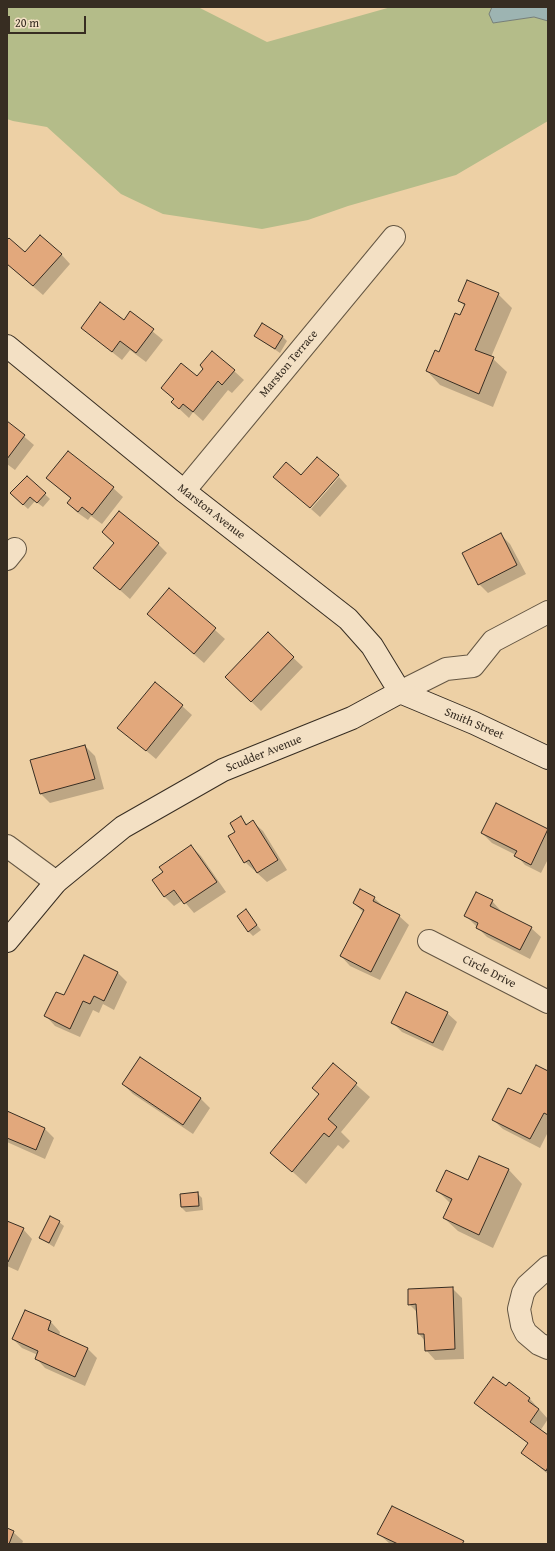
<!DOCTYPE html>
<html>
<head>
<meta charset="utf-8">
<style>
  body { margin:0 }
  #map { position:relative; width:555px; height:1551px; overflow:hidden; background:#edd0a5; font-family:"Gentium Book Plus",serif }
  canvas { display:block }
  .frame { position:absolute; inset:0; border:8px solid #372d22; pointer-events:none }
  .scale { position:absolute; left:8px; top:16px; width:78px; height:18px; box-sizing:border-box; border:2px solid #372d22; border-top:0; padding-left:5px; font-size:12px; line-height:14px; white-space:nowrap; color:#372d22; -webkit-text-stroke:3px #f3e0c4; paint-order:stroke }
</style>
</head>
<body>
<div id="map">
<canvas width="555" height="1551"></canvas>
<div class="frame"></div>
<div class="scale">20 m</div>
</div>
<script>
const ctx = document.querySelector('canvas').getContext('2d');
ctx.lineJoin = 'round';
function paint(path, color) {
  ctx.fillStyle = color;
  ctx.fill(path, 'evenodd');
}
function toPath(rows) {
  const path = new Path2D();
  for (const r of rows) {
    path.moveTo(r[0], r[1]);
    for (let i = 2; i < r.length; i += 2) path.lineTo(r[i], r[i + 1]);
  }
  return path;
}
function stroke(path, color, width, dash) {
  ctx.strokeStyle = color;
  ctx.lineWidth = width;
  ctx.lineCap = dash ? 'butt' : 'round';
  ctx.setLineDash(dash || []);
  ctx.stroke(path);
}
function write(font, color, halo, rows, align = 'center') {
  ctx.font = font + ' "Gentium Book Plus",serif';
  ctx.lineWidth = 4;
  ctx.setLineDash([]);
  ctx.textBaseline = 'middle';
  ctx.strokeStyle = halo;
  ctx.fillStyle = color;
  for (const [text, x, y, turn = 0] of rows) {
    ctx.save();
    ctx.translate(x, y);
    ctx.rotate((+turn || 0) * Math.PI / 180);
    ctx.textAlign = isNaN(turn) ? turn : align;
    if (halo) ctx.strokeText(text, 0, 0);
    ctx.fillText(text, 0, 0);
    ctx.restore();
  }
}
paint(toPath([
  [7,7,198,7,267,42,391,7,492,7,489,14,493,23,534,17,548,21,548,121,456,175,348,206,308,220,262,229,163,214,121,194,47,127,13,121,7,119]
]), '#b4bc89');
const water = toPath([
  [492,7,548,7,548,21,534,17,493,23,489,14,492,7]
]);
paint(water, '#9db4b2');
stroke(water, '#747e78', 1);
paint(toPath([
  [7,241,25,253,61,254,70,264,43,295,7,264],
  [468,282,498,294,512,308,491,357,507,372,493,407,440,385,427,371,440,353,460,317,465,306,459,301],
  [130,313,163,340,146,362,130,350,122,360,82,328,124,322],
  [255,336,282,336,287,341,280,353],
  [234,371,244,380,232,393,228,390,203,421,193,412,189,418,172,402,174,399,162,388,197,378],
  [7,422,34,445,15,470,7,464],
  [27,477,50,499,43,507,35,501,28,509,16,498],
  [339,477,347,486,320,517,311,509],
  [47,478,113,488,123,497,102,524,91,516,88,520,78,513,68,503,71,499],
  [103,532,158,544,167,553,130,599,95,568,115,544],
  [500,534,510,544,526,574,488,593,479,584],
  [169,589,225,639,204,663,158,623],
  [268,634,303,667,261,711,226,677],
  [182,706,192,715,156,759,119,728],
  [85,746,95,756,104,789,50,803,41,794,32,761],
  [496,804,548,830,548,859,541,873,525,865,516,855,492,843,482,833],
  [241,818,248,825,253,822,263,831,287,870,267,882,245,862,236,832],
  [191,846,201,856,226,892,194,913,183,900,174,906,164,896,164,872],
  [374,898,384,907,399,916,409,925,380,980,350,966,341,956,364,913,354,903],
  [492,901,501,911,501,912,531,928,541,937,530,959,487,937,466,916],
  [246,911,261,930,253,936,248,931],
  [118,973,127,982,114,1010,103,1004,99,1013,93,1010,80,1037,55,1026,46,1016,64,996],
  [447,1013,457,1022,443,1051,402,1032,392,1022],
  [141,1059,201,1099,210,1108,193,1134,133,1094,123,1084],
  [333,1064,370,1097,341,1132,350,1141,343,1149,338,1145,306,1184,272,1153,320,1094],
  [548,1072,548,1132,540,1148,503,1129,493,1120],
  [7,1113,45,1129,54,1138,45,1159,7,1142],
  [480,1157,509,1170,522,1184,493,1248,458,1231,444,1218,451,1204,438,1191,468,1181],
  [198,1194,202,1198,203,1210,186,1212,181,1207],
  [7,1222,23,1229,32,1239,18,1271,7,1266],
  [59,1222,64,1226,54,1247,40,1238],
  [452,1288,462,1298,464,1359,435,1360,426,1350,425,1341,419,1334,418,1313,409,1304],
  [25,1311,51,1322,60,1332,59,1336,88,1349,97,1358,85,1386,45,1368,36,1358,38,1355,22,1348,13,1339],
  [506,1388,530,1399,548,1419,540,1431,548,1437,548,1474,522,1453,529,1444,485,1412,476,1403],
  [7,1529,13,1532,23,1541,22,1544,7,1544],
  [379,1534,463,1542,465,1544,390,1544]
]), '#0003');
const building = toPath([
  [40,235,62,254,33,286,7,264,7,240,9,238,25,252,40,235],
  [467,280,499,293,475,350,494,357,479,394,426,371,435,350,439,352,455,313,460,315,465,304,458,301,467,280],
  [100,302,124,320,130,311,154,329,136,353,120,341,112,352,81,328,100,302],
  [262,323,283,336,275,349,254,336,262,323],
  [212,351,235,370,222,385,218,381,193,412,183,404,179,409,171,402,174,399,161,388,181,363,197,376,203,369,200,365,212,351],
  [7,421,25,435,7,459,7,421],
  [68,451,114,487,92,515,82,507,78,512,67,503,71,498,46,478,68,451],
  [317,457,339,475,310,508,273,477,286,462,301,475,317,457],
  [27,476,46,493,37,503,30,497,23,505,10,493,27,476],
  [119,511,159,543,120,590,93,568,114,543,102,532,119,511],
  [501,533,517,565,478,585,462,553,501,533],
  [169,588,216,628,194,654,147,614,169,588],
  [268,632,294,657,251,702,225,677,268,632],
  [155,682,183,705,146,751,117,728,155,682],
  [85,745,95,779,40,794,30,760,85,745],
  [496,803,548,829,531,865,514,856,517,851,481,833,496,803],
  [241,816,246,825,253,820,278,860,257,873,249,860,244,863,228,836,235,832,230,823,241,816],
  [191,845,217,882,184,904,174,890,164,897,152,880,163,872,159,867,191,845],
  [360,889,375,897,373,901,400,915,371,972,340,956,364,910,353,903,360,889],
  [476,892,493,900,490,906,532,927,520,950,476,928,478,923,464,916,476,892],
  [246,909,257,925,248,932,237,916,246,909],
  [84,955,118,972,104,1001,94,996,90,1004,83,1001,70,1029,44,1016,56,992,64,995,84,955],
  [406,992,448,1012,433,1043,391,1023,406,992],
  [140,1057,201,1098,183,1125,122,1084,140,1057],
  [333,1063,357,1083,328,1119,337,1127,329,1137,324,1133,292,1172,270,1153,319,1094,312,1088,333,1063],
  [536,1065,548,1071,548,1115,544,1113,530,1139,492,1120,508,1088,521,1094,536,1065],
  [7,1111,45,1128,36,1150,7,1138,7,1111],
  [479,1156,509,1169,479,1235,443,1218,452,1199,436,1191,446,1170,468,1180,479,1156],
  [198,1192,199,1206,181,1207,180,1194,198,1192],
  [50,1216,60,1221,49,1243,39,1238,50,1216],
  [7,1221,24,1228,8,1262,7,1262,7,1221],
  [453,1287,455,1349,425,1351,424,1334,418,1334,416,1304,408,1305,408,1289,453,1287],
  [25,1310,51,1321,48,1330,88,1348,75,1377,35,1359,38,1351,12,1339,25,1310],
  [493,1377,506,1386,509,1382,530,1398,528,1401,539,1409,530,1422,548,1435,548,1467,546,1471,521,1453,528,1443,474,1403,493,1377],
  [392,1506,464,1541,462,1544,398,1544,377,1534,392,1506],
  [7,1528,14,1531,9,1544,7,1544,7,1528]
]);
paint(building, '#e2a87c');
stroke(building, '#372d22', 1);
const minor = toPath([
  [184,491,394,237],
  [7,559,15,549],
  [7,846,56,882],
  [429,941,548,1002],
  [548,1267,527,1286,523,1293,519,1309,522,1325,526,1333,539,1344,548,1348]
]);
const tertiary = toPath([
  [400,692,446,669,473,666,493,641,548,612]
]);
const secondary = toPath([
  [7,346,184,491,348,619,372,646,400,692],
  [400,692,474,723,548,758],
  [7,941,56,882,123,827,223,770,352,718,400,692]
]);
stroke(minor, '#645643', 24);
stroke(tertiary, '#645643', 24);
stroke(secondary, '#372d22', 24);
stroke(minor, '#f3e0c4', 22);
stroke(tertiary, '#f3e0c4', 22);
stroke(secondary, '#f3e0c4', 22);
write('12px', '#372d22', '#f3e0c4', [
  ["Marston Terrace",289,364,-50],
  ["Marston Avenue",211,512,38],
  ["Smith Street",474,724,23],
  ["Scudder Avenue",264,754,-22],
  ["Circle Drive",489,972,27]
]);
</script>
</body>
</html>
